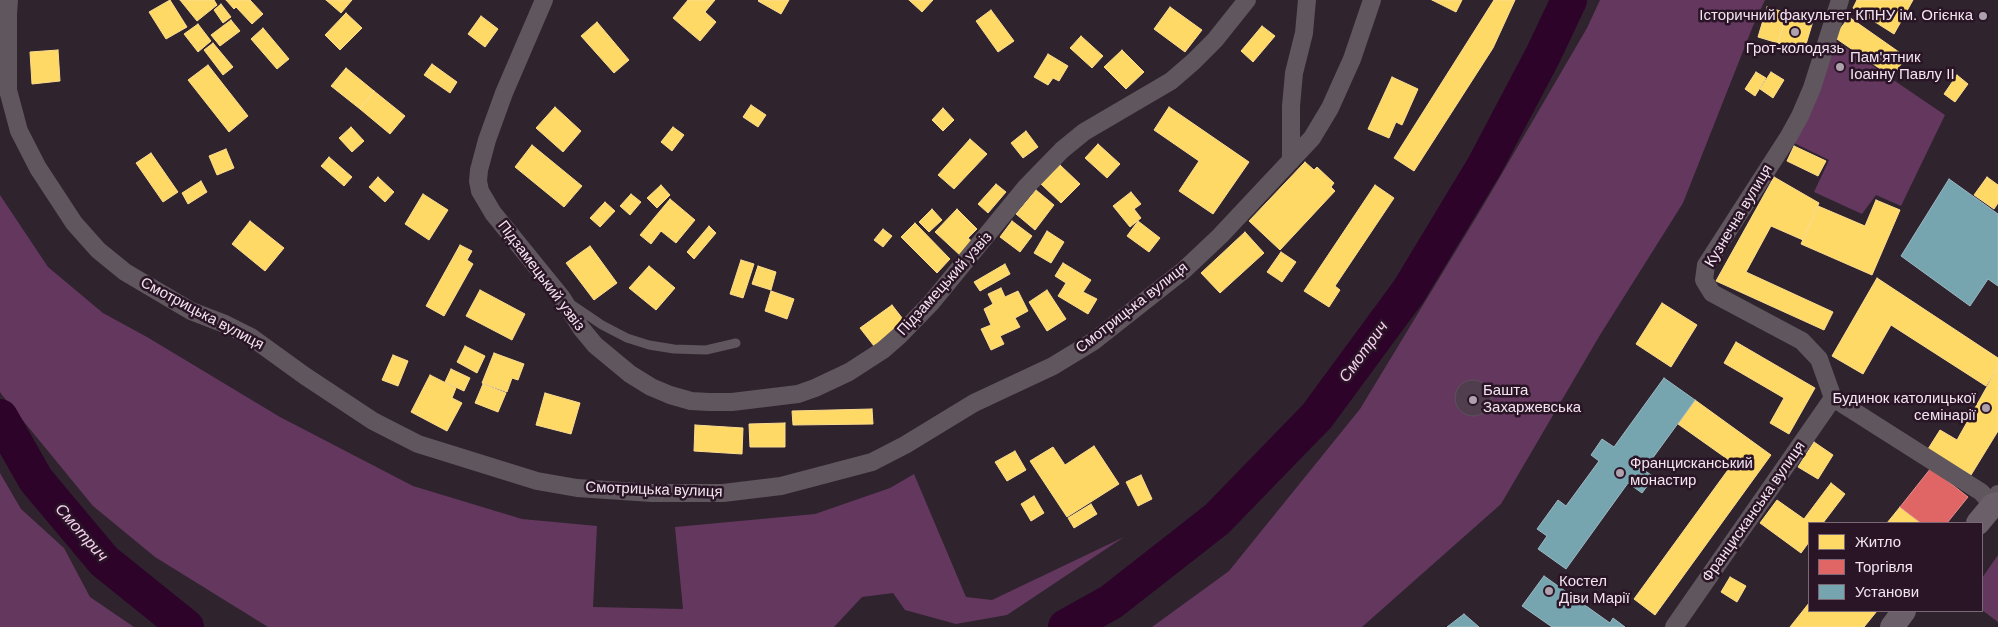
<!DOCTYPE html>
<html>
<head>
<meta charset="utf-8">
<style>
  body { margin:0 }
  #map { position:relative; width:1998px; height:627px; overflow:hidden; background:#2f232e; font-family:Helvetica,sans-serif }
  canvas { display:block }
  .legend { position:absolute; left:1808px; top:522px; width:175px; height:90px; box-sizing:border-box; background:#2a1527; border:1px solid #7a6877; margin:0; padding:6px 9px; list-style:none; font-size:15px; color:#f3e4f0 }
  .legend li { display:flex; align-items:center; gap:10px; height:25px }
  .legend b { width:25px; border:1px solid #7a6877 }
</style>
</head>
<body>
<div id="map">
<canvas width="1998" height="627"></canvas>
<ul class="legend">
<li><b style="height:14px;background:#ffd966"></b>Житло</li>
<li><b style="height:14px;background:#e06666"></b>Торгівля</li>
<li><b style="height:14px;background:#76a5af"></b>Установи</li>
</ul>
</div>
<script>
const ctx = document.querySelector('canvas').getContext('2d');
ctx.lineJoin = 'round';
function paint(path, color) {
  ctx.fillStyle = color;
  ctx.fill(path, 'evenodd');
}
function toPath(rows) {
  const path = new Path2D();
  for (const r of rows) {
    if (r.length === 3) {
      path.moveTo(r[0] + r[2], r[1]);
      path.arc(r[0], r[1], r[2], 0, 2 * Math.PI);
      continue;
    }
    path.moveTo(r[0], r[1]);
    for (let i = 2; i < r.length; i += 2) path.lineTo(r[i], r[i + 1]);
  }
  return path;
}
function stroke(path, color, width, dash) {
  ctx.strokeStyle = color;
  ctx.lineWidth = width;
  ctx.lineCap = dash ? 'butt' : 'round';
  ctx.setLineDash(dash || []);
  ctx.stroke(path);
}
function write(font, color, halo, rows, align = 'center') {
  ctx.font = font + ' Helvetica,sans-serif';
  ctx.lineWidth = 5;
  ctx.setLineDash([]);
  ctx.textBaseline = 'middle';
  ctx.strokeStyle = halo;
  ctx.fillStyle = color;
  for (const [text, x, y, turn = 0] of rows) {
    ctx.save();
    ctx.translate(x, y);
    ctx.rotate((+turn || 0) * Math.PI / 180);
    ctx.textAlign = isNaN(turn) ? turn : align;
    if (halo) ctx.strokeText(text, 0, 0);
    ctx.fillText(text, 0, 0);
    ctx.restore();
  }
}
paint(toPath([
  [1600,0,1765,0,1753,26,1683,203,1600,335,1501,504,1362,627,1152,627,1229,571,1360,409,1483,206,1587,28],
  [1833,39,1945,115,1901,206,1876,195,1862,214,1814,192,1829,160,1794,143],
  [0,195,48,267,103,313,147,337,280,417,413,486,522,519,597,526,593,607,683,609,675,527,815,514,890,488,914,474,966,597,992,600,1124,537,1007,615,956,624,905,610,893,593,862,597,834,627,268,627,155,557,93,506,2,395,0,392],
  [0,473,21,509,64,548,90,597,134,627,0,627],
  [1998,555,1998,622,1982,610,1982,578]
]), '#63375e');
const homes = toPath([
  [170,0,187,27,166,39,149,12,170,0],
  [180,0,214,0,217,5,197,21,180,0],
  [226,0,250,0,263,14,252,24,236,7,234,9,226,0],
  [326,0,352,0,341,13,326,0],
  [688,0,715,0,705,12,716,22,700,41,673,18,688,0],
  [759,0,789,0,781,14,758,1,759,0],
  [909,0,933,0,922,12,909,0],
  [1432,0,1462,0,1456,12,1432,0],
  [1494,0,1515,0,1493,48,1414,171,1394,158,1494,0],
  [1857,0,1913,0,1894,34,1853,8,1857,0],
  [221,4,231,17,223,23,214,10,221,4],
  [1170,7,1202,30,1185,52,1154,29,1170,7],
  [1767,7,1787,13,1778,43,1758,37,1767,7],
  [991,10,1014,41,998,52,976,21,991,10],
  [346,13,362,28,340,50,325,35,346,13],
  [1787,13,1813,21,1804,51,1778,43,1787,13],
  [481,16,498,29,485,47,468,34,481,16],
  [1849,17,1906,57,1892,77,1834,37,1849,17],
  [231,20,240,31,220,46,211,35,231,20],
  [597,22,629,60,614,73,581,36,597,22],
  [198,24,211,41,198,52,184,34,198,24],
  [1262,26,1275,36,1253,62,1241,51,1262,26],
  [263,28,289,59,277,69,251,39,263,28],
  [1081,36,1103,56,1092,68,1070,48,1081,36],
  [213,43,233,67,223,75,204,50,213,43],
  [58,50,60,81,32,84,30,52,58,50],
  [1122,50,1144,72,1126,89,1104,67,1122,50],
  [1048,54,1068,66,1059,81,1053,78,1048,85,1034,77,1048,54],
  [432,64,457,82,450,93,424,75,432,64],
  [208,65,248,116,229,132,188,80,208,65],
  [346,68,374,91,360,109,331,86,346,68],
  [1756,72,1766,78,1755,96,1745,89,1756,72],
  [1771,72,1784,80,1773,98,1760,89,1771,72],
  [1957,75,1968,84,1955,102,1944,94,1957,75],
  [1392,77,1418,89,1402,125,1396,122,1389,138,1368,129,1392,77],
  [374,91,405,116,390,134,360,109,374,91],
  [751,105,766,115,758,127,743,117,751,105],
  [555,107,581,131,563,152,536,128,555,107],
  [1169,107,1249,162,1213,214,1179,191,1199,161,1154,130,1169,107],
  [943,108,954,120,943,131,932,120,943,108],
  [351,127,364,141,352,152,339,138,351,127],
  [673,127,684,135,672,151,661,142,673,127],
  [1026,131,1038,147,1023,158,1011,143,1026,131],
  [970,139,987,154,954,189,938,175,970,139],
  [1098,144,1120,164,1107,178,1085,158,1098,144],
  [532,145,582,186,564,207,515,167,532,145],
  [1794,146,1826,161,1818,176,1787,161,1794,146],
  [226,149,234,168,217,175,209,156,226,149],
  [151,153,178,192,163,202,136,163,151,153],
  [329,157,352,177,344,186,321,166,329,157],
  [1305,162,1314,170,1317,167,1334,183,1331,187,1335,191,1280,250,1249,221,1305,162],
  [1060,165,1080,184,1061,203,1041,184,1060,165],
  [378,177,394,192,385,202,369,187,378,177],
  [1774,177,1819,203,1803,240,1771,226,1746,272,1833,312,1824,330,1716,281,1774,177],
  [1987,177,1998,185,1998,203,1994,209,1974,195,1987,177],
  [201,181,207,192,188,204,182,193,201,181],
  [996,184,1006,192,988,213,978,204,996,184],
  [661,185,670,195,657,208,647,198,661,185],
  [1375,185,1394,198,1335,286,1340,290,1329,307,1304,291,1375,185],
  [1036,190,1054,205,1035,230,1016,214,1036,190],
  [1131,192,1141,204,1134,209,1141,218,1130,227,1113,206,1131,192],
  [423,194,448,210,429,240,405,224,423,194],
  [631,194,641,202,630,215,620,206,631,194],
  [670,199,695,220,676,243,661,231,651,244,640,235,670,199],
  [1876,200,1900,210,1872,275,1801,244,1818,206,1865,226,1876,200],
  [605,202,615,211,600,227,590,218,605,202],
  [932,209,942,220,929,232,919,222,932,209],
  [957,209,977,229,968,238,975,244,962,257,935,232,957,209],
  [250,221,284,248,265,271,232,244,250,221],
  [1012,221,1032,236,1020,252,1000,237,1012,221],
  [1138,221,1160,238,1149,252,1127,236,1138,221],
  [915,223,950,259,937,273,901,237,915,223],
  [709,226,716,233,694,259,687,252,709,226],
  [883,229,892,236,883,247,874,240,883,229],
  [1047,231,1064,242,1051,263,1034,253,1047,231],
  [1245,232,1264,253,1220,293,1201,273,1245,232],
  [460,245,472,251,467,260,473,264,444,316,426,306,460,245],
  [590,246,617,283,594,300,566,263,590,246],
  [1281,252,1296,262,1282,282,1267,272,1281,252],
  [741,260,754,264,743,298,730,294,741,260],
  [1063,263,1091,280,1083,292,1097,299,1088,314,1058,296,1066,283,1055,276,1063,263],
  [1005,264,1010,274,980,291,974,282,1005,264],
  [649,266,675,288,656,310,629,288,649,266],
  [758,266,776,272,771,290,752,284,758,266],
  [1877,278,1998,358,1998,367,1986,386,1891,325,1863,374,1832,356,1877,278],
  [1001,288,1005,297,1018,291,1028,311,1015,318,1020,327,1000,336,1004,344,991,350,981,329,991,325,984,309,993,304,988,294,1001,288],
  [480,290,525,314,512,340,466,316,480,290],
  [1047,290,1066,319,1047,331,1029,302,1047,290],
  [771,291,794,299,787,319,765,311,771,291],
  [1662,303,1697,325,1671,367,1636,344,1662,303],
  [892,305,906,323,874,346,860,328,892,305],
  [1736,342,1815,388,1789,434,1770,423,1784,398,1724,363,1736,342],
  [465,346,485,356,477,373,457,362,465,346],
  [494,353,524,364,518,380,512,378,507,392,482,383,494,353],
  [393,355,408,361,398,386,382,380,393,355],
  [1998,367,1998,431,1971,475,1928,449,1940,430,1957,440,1998,367],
  [451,369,470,378,464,391,445,382,451,369],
  [430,375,456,388,452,398,462,403,447,431,411,412,430,375],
  [483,384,506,393,498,412,475,403,483,384],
  [545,393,580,403,571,434,536,425,545,393],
  [1695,400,1771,455,1655,615,1634,599,1733,463,1678,424,1695,400],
  [872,409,873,424,793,425,792,411,872,409],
  [785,423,785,447,750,447,749,424,785,423],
  [695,425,743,428,742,454,694,451,695,425],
  [1814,442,1833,455,1818,479,1798,467,1814,442],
  [1094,446,1119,484,1067,517,1030,461,1053,447,1065,465,1094,446],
  [1015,451,1026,470,1007,481,995,462,1015,451],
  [1141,475,1152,499,1138,506,1126,482,1141,475],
  [1831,483,1845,494,1823,523,1809,523,1809,542,1801,553,1760,523,1777,500,1804,519,1831,483],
  [1034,496,1044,513,1031,521,1021,504,1034,496],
  [1091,504,1097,514,1074,528,1068,518,1091,504],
  [1900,507,1921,523,1887,523,1900,507],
  [1730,577,1746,586,1737,602,1721,592,1730,577],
  [1809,603,1809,611,1877,611,1864,627,1790,627,1809,603]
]);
paint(homes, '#ffd966');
stroke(homes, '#fbdc8f', 1);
const shops = toPath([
  [1931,468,1968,497,1947,523,1921,523,1900,507,1931,468]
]);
paint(shops, '#e06666');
stroke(shops, '#e68c8f', 1);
const public = toPath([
  [1949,179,1998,214,1998,286,1988,279,1970,306,1901,256,1949,179],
  [1664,378,1695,400,1644,470,1654,477,1642,493,1628,483,1566,569,1538,549,1547,536,1537,529,1558,500,1566,506,1599,461,1591,455,1602,439,1614,447,1664,378],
  [1544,576,1610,623,1613,618,1625,627,1552,627,1522,606,1544,576],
  [1464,614,1479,627,1447,627,1464,614]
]);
paint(public, '#76a5af');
stroke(public, '#9cb8c2', 1);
stroke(toPath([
  [0,417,36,480,104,561,186,627],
  [1066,627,1111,602,1217,519,1317,416,1409,291,1485,165,1543,55,1569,0]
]), '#2d032a', 36);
const building = toPath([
  [1473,398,18]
]);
paint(building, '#503e4e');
stroke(building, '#5d525b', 1);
stroke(toPath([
  [568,302,602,325,627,338,649,345,674,349,706,350,736,343]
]), '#60565e', 9);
stroke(toPath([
  [9,0,8,14,8,90,19,131,38,168,74,223,98,250,125,272,191,311,225,324,251,337,305,376,373,421,418,444,537,481,577,488,652,493,723,493,781,486,872,462,905,445,974,403,1053,366,1094,341,1184,270,1220,236,1312,138,1330,108,1352,59,1372,0],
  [544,0,504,93,487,140,479,170,478,181,480,191,493,213,562,298,581,328,595,345,630,374,651,387,670,395,691,401,709,402,732,402,798,394,815,388,849,372,883,350,899,336,931,303,1026,187,1062,150,1084,132,1171,81,1193,62,1215,40,1247,0],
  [1840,0,1812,88,1800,116,1789,136,1706,265,1704,280,1712,293,1802,341,1819,359,1833,398,1981,492,1993,505,1998,494],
  [1291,161,1291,106,1294,73,1304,33,1307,0],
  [1674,627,1833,398]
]), '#60565e', 18);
stroke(toPath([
  [1978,523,1993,505,1998,504],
  [1892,627,1904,611]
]), '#6b5f6a', 24);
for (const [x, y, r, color] of [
  [1983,16,5,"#aea0ac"],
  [1795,32,5,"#aea0ac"],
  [1840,67,5,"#aea0ac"],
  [1473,400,5,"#aea0ac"],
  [1986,408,5,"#aea0ac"],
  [1620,473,5,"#aea0ac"],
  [1549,591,5,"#aea0ac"]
]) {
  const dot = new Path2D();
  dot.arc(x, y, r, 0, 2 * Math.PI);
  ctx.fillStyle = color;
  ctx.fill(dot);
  stroke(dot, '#2a1527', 2);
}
write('15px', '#f3e4f0', '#2a1527', [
  ["Історичний факультет КПНУ ім. Огієнка",1973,16,"right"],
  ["Грот-колодязь",1795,49,"center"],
  ["Пам'ятник",1850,58],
  ["Iоанну Павлу II",1850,75],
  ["Башта",1483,391],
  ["Захаржевська",1483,408],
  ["Будинок католицької",1976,399,"right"],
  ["семінарії",1976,416,"right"],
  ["Францисканський",1630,464],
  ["монастир",1630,481],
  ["Костел",1559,582],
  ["Діви Марії",1559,599]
], 'left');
write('15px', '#f3e4f0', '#2a1527', [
  ["Кузнечна вулиця",1739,216,-59],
  ["Підзамецький узвіз",541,276,53],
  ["Підзамецький узвіз",945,284,-48],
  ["Смотрицька вулиця",1132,308,-38],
  ["Смотрицька вулиця",202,314,28],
  ["Смотрицька вулиця",654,490,2],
  ["Францисканська вулиця",1754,512,-55]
]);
write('italic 16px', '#f7d0f0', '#2a1527', [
  ["Смотрич",1364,352,-54],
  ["Смотрич",81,533,49]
]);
</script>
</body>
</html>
